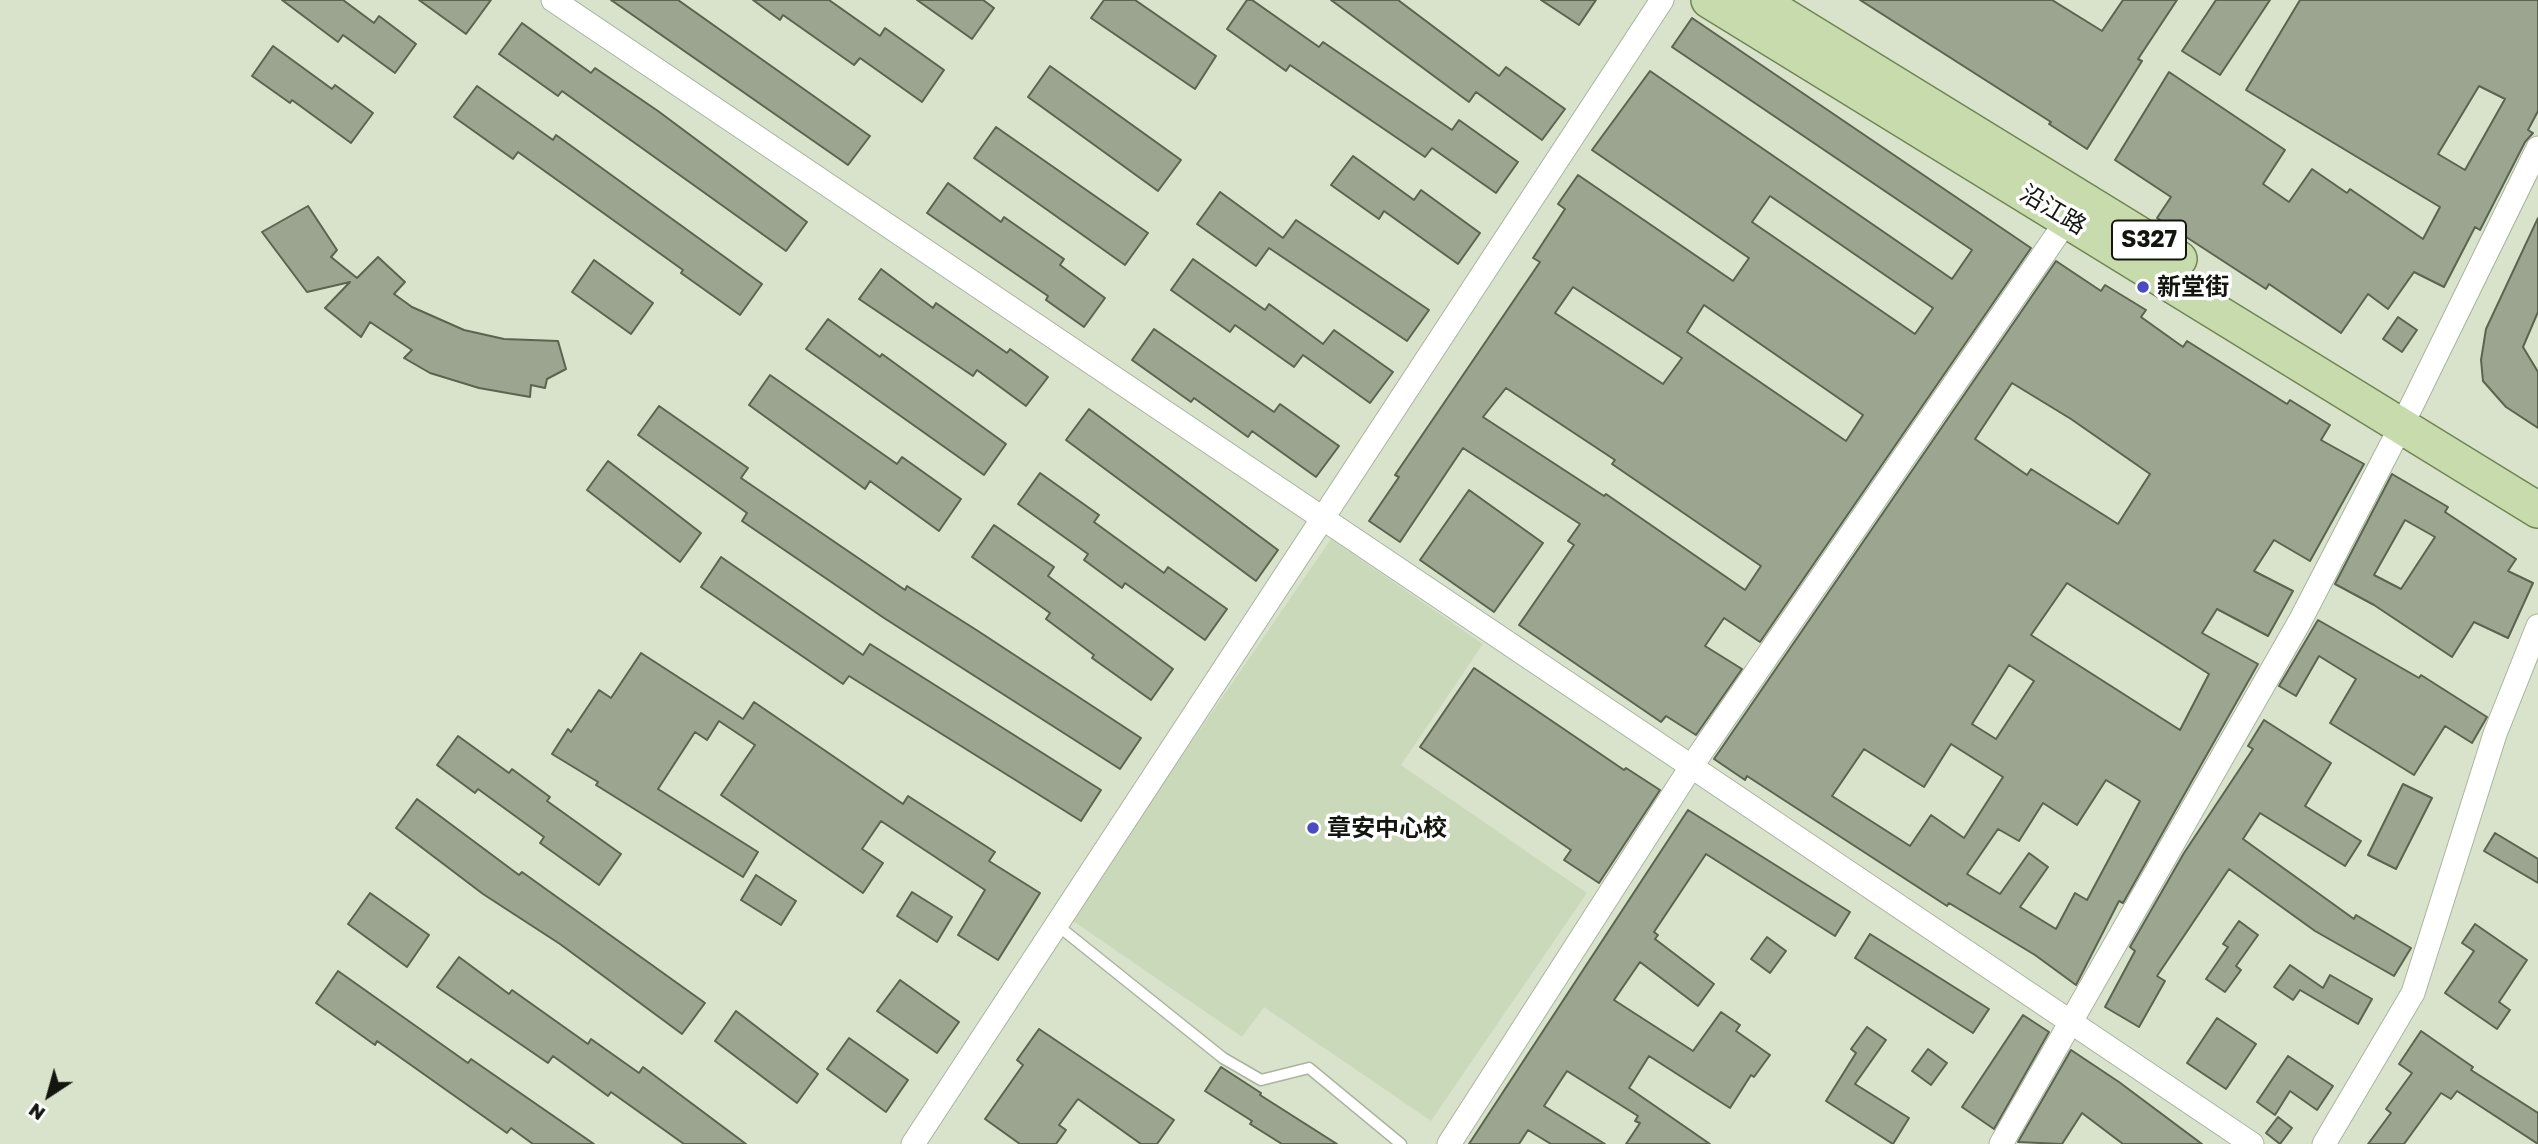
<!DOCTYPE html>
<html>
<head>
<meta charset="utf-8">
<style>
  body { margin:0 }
  #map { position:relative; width:2538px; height:1144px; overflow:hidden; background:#d9e3cc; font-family:"Golos Text",sans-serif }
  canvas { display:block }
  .north { position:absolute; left:14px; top:1060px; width:70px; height:70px; -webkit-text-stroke:5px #fff; paint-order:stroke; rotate:216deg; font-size:19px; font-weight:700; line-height:28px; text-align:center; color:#12160e }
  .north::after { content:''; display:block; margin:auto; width:24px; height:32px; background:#12160e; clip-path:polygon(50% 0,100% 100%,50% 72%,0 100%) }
</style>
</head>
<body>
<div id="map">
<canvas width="2538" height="1144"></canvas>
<div class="north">N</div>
</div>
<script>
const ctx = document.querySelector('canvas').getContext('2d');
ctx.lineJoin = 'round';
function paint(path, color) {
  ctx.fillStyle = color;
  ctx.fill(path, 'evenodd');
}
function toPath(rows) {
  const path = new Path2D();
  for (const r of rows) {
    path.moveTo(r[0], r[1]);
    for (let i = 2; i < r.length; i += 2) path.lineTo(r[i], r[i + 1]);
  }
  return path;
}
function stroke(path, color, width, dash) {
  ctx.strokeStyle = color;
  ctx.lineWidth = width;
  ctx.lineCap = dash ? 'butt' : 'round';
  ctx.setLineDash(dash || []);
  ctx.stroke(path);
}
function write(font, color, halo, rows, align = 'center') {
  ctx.font = font + ' "Golos Text","Noto Sans SC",sans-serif';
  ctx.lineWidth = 7;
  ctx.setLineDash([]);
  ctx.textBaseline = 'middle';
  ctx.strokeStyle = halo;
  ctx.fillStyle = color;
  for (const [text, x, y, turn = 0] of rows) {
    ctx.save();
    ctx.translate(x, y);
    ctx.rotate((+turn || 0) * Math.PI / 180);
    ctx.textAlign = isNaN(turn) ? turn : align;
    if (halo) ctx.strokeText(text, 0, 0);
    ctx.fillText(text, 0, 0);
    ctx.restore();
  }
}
paint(toPath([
  [1331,539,1483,644,1401,765,1587,893,1431,1121,1264,1007,1242,1037,1070,919]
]), '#cbd9bb');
const building = toPath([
  [282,0,343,0,374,23,379,16,416,44,395,73,343,35,338,42,282,0],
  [419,0,491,0,466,34,419,0],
  [611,0,678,0,870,136,848,165,611,0],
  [753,0,829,0,880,36,885,28,944,70,922,102,860,58,854,65,783,15,780,20,753,0],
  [917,0,983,0,994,8,972,39,917,0],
  [1104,0,1135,0,1216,56,1195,89,1091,18,1104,0],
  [1247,0,1252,0,1319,47,1323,42,1452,130,1459,120,1518,162,1496,193,1432,148,1425,157,1290,65,1286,71,1227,29,1247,0],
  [1331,0,1398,0,1499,76,1506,67,1565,109,1542,140,1476,92,1469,102,1331,0],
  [1541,0,1596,0,1579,25,1541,0],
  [1860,0,2052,0,2102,31,2123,0,2177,0,2138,59,2142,61,2087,149,2049,124,2051,122,1860,0],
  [2216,0,2270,0,2220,75,2182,51,2216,0],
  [2300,0,2538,0,2538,111,2528,130,2533,133,2525,142,2480,230,2475,227,2444,287,2414,272,2388,309,2368,294,2341,333,2269,284,2266,289,2157,218,2171,197,2115,160,2169,72,2285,150,2263,184,2289,202,2312,169,2347,193,2350,189,2423,239,2440,207,2246,90,2300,0],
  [2479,86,2505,99,2465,170,2438,154,2479,86],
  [1692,18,2031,248,1760,642,1724,618,1705,646,1742,669,1696,735,1666,716,1661,722,1519,625,1574,545,1568,541,1580,524,1463,448,1400,542,1369,521,1399,477,1395,475,1540,262,1533,258,1565,209,1558,204,1578,175,1733,281,1749,258,1592,150,1650,71,1952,279,1972,250,1672,47,1692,18],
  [1770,196,1933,308,1915,334,1752,222,1770,196],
  [1573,287,1682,358,1663,384,1555,313,1573,287],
  [1704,305,1863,415,1846,441,1687,332,1704,305],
  [1506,388,1615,460,1612,464,1761,566,1745,590,1606,494,1604,496,1483,417,1506,388],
  [522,23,591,73,595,68,658,111,807,222,786,251,562,91,558,96,499,54,522,23],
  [273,46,332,89,335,85,373,113,351,143,292,100,290,103,252,76,273,46],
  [1050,66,1181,160,1158,191,1028,97,1050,66],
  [477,86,553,140,556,135,762,284,740,315,681,273,683,270,518,152,513,159,454,117,477,86],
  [996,127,1148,233,1125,265,974,158,996,127],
  [1353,156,1414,200,1421,190,1480,233,1458,264,1384,211,1379,219,1331,185,1353,156],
  [948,183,1001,222,1004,217,1064,259,1060,265,1105,298,1084,327,1046,300,1048,296,927,213,948,183],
  [1220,192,1283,238,1296,220,1429,310,1407,341,1269,248,1256,266,1197,224,1220,192],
  [308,206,337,250,331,257,357,278,378,257,405,282,394,294,412,307,464,330,504,339,558,341,566,369,547,379,545,388,531,385,530,397,479,388,430,373,404,358,412,350,370,322,361,337,325,308,350,282,307,292,262,232,308,206],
  [2538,218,2538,312,2523,347,2538,372,2538,428,2506,407,2483,381,2481,360,2486,329,2538,218],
  [1193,259,1265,310,1269,304,1323,344,1334,330,1393,372,1370,403,1303,355,1294,367,1235,325,1230,332,1171,290,1193,259],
  [594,260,653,303,631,334,572,292,594,260],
  [2056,261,2101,291,2105,285,2146,310,2141,317,2183,347,2187,341,2287,404,2290,400,2330,425,2321,440,2364,464,2310,561,2274,540,2254,571,2293,591,2268,636,2217,609,2202,633,2258,664,2123,903,2119,901,2076,985,2035,955,1949,903,1947,906,1747,776,1745,780,1714,759,2056,261],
  [2012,383,2071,419,2150,474,2118,524,2031,469,2027,475,1975,439,2012,383],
  [2067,583,2209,674,2180,730,2031,635,2067,583],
  [2009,665,2034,681,1996,739,1972,724,2009,665],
  [1951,744,2003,777,1964,838,1931,815,1910,846,1832,796,1864,749,1924,787,1951,744],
  [2106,780,2140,801,2087,900,2075,893,2056,929,2020,907,2048,867,2029,853,2000,894,1967,874,1998,829,2019,841,2043,803,2077,825,2106,780],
  [881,269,933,308,936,303,1007,353,1010,349,1048,377,1026,406,977,370,973,376,859,299,881,269],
  [2398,317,2417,330,2402,352,2383,339,2398,317],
  [828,319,880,357,882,354,1006,444,984,475,806,349,828,319],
  [1154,329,1274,412,1280,404,1339,446,1316,477,1252,431,1248,437,1194,398,1191,402,1132,360,1154,329],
  [770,375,897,464,902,457,961,499,939,531,870,481,865,489,749,405,770,375],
  [659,406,748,468,741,478,905,590,907,586,978,631,1141,738,1120,769,884,618,742,521,747,513,638,435,659,406],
  [1089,409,1278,550,1256,581,1066,440,1089,409],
  [608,461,701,533,680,562,587,490,608,461],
  [1040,473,1099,515,1094,522,1164,573,1168,567,1227,609,1205,640,1125,583,1122,588,1084,560,1088,554,1018,504,1040,473],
  [2392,474,2448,507,2445,512,2516,559,2508,571,2533,583,2508,638,2474,622,2452,657,2374,605,2335,584,2392,474],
  [2405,520,2435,537,2401,589,2374,575,2405,520],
  [1469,490,1543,543,1494,612,1420,560,1469,490],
  [994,525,1054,567,1048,576,1173,669,1151,700,1092,658,1094,655,1046,619,1050,613,972,557,994,525],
  [721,557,863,655,870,644,1101,790,1081,821,849,676,843,684,701,587,721,557],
  [2318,620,2419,678,2421,675,2487,717,2472,743,2445,726,2414,775,2330,723,2356,679,2319,656,2296,696,2279,686,2318,620],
  [641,653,743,719,754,702,903,804,908,796,995,852,989,861,1040,893,998,960,958,935,985,890,881,821,862,849,883,863,863,893,721,795,755,745,719,721,707,740,695,732,658,789,758,852,743,877,596,785,598,782,552,754,568,729,571,732,599,690,611,698,641,653],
  [1474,668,1624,770,1626,768,1660,790,1599,883,1564,860,1571,850,1420,747,1474,668],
  [2264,720,2331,763,2305,806,2361,841,2345,866,2260,813,2243,839,2354,919,2356,915,2411,948,2394,976,2315,931,2229,869,2157,976,2165,981,2139,1027,2105,1007,2135,951,2130,947,2184,853,2253,749,2248,746,2264,720],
  [458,736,509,773,512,769,550,797,547,801,621,854,599,885,540,843,544,837,478,789,475,793,437,765,458,736],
  [2403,784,2432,798,2396,869,2368,855,2403,784],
  [417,799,519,875,522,872,705,1003,682,1034,560,944,483,894,396,828,417,799],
  [1688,810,1850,912,1835,936,1706,854,1654,932,1658,935,1655,939,1714,984,1698,1006,1640,962,1614,1000,1693,1051,1721,1012,1740,1025,1736,1031,1770,1055,1754,1077,1751,1075,1730,1108,1649,1056,1629,1088,1710,1144,1626,1144,1640,1123,1635,1121,1638,1116,1567,1071,1544,1106,1605,1144,1551,1144,1528,1130,1519,1144,1469,1144,1688,810],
  [2495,833,2538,859,2538,883,2484,851,2495,833],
  [756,875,796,901,781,925,741,900,756,875],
  [912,892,952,917,937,942,897,916,912,892],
  [370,893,429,935,407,967,348,924,370,893],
  [2239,921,2258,935,2236,966,2241,970,2225,992,2206,979,2228,947,2223,944,2239,921],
  [2475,924,2527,960,2499,1002,2510,1010,2497,1029,2445,993,2474,951,2462,943,2475,924],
  [1870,934,1989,1009,1973,1033,1855,958,1870,934],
  [1767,937,1786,951,1770,973,1751,959,1767,937],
  [459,957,509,994,512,990,588,1044,591,1039,639,1073,643,1067,746,1144,684,1144,611,1092,608,1096,553,1056,548,1063,437,987,459,957],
  [2290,965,2323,988,2330,975,2372,999,2358,1024,2300,990,2293,1000,2274,987,2290,965],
  [338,971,468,1063,471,1059,594,1144,533,1144,511,1128,507,1133,377,1041,375,1045,316,1003,338,971],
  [900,980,959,1022,937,1053,877,1011,900,980],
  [736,1011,818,1074,797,1103,715,1041,736,1011],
  [2023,1015,2049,1032,1994,1129,1962,1107,2023,1015],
  [2217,1018,2256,1044,2226,1089,2187,1063,2217,1018],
  [1867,1027,1886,1040,1855,1084,1909,1118,1893,1144,1826,1101,1856,1053,1851,1049,1867,1027],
  [1039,1029,1174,1120,1157,1144,1141,1144,1078,1099,1059,1125,1066,1130,1056,1144,1020,1144,985,1119,1023,1065,1017,1060,1039,1029],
  [2421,1031,2473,1067,2471,1070,2538,1113,2538,1144,2457,1091,2451,1099,2441,1093,2404,1144,2368,1144,2391,1113,2386,1109,2412,1073,2399,1064,2421,1031],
  [849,1038,908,1080,886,1112,827,1069,849,1038],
  [1928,1049,1947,1063,1931,1085,1912,1071,1928,1049],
  [2071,1050,2119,1082,2202,1144,2123,1144,2082,1113,2062,1144,2018,1142,2071,1050],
  [2288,1056,2333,1086,2317,1110,2290,1091,2275,1115,2257,1102,2288,1056],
  [1221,1067,1261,1093,1260,1095,1337,1144,1282,1144,1250,1124,1252,1121,1205,1091,1221,1067],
  [2278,1117,2292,1128,2280,1144,2266,1133,2278,1117]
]);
paint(building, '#9ba58f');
stroke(building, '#5b644f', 2);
const lane = toPath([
  [1057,925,1223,1058,1261,1080,1309,1068,1401,1144]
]);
const street = toPath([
  [553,0,2252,1144],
  [913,1144,1662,0],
  [1449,1144,1691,767,2074,210],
  [2001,1144,2300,621,2412,405,2538,148],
  [2324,1144,2413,993,2495,734,2538,626]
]);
const primary = toPath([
  [1709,0,2538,510],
  [1758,0,2179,259]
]);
stroke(lane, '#a9b49d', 13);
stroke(street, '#a9b49d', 25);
stroke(primary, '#708652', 38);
stroke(lane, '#fff', 10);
stroke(street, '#fff', 23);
stroke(primary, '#c8dbad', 35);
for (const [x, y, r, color] of [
  [2143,287,7,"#4b4bc1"],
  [1313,828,7,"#4b4bc1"]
]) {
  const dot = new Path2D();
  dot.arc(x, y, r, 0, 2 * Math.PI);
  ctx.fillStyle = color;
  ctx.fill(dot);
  stroke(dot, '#fff', 2.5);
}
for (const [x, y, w] of [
  [2149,240,74]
]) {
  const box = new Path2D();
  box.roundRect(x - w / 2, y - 19.5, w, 39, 5);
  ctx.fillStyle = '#fff';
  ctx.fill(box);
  stroke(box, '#12160e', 2);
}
write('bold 23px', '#12160e', null, [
  ["S327",2149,240]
]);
write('24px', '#12160e', '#fff', [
  ["沿江路",2053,210,31]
]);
write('bold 24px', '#12160e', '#fff', [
  ["新堂街",2157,287],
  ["章安中心校",1327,828]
], 'left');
</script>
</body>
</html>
